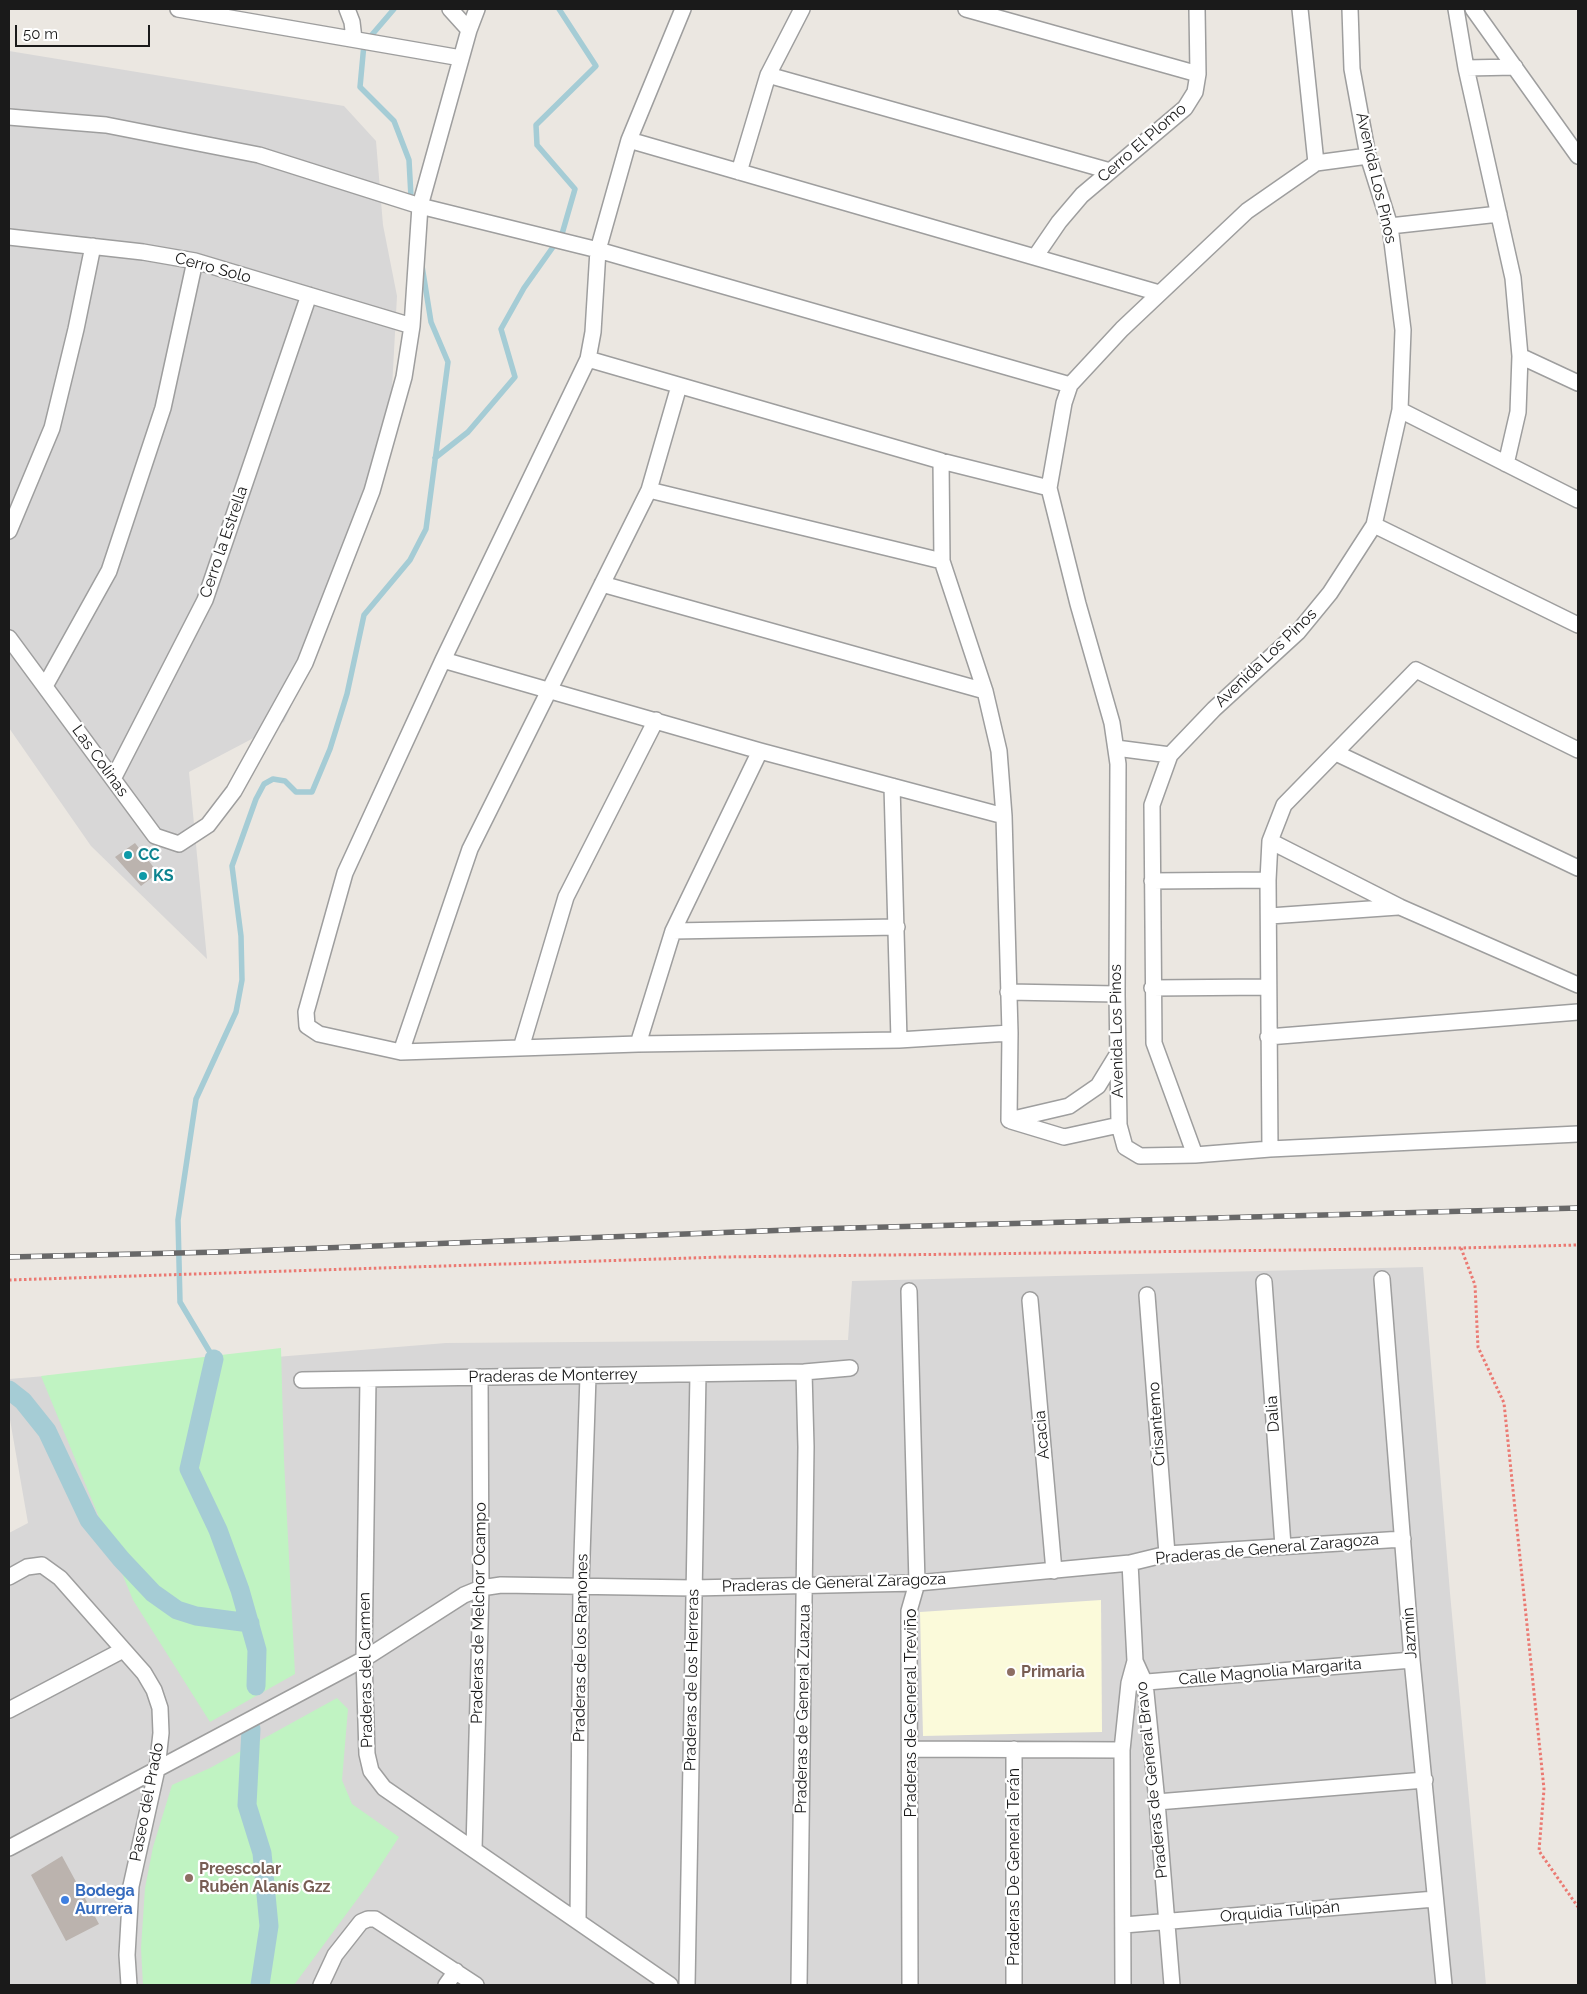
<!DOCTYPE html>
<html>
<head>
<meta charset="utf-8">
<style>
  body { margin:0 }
  #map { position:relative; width:1587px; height:1994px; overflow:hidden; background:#ebe7e1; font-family:Raleway,sans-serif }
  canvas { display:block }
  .frame { position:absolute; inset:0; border:10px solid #1a1a1a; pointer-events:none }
  .scale { position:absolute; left:15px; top:25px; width:135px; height:22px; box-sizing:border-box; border:2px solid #1a1a1a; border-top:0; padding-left:6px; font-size:15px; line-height:18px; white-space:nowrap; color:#1a1a1a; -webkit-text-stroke:4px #fff; paint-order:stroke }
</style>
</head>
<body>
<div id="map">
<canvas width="1587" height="1994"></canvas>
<div class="frame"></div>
<div class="scale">50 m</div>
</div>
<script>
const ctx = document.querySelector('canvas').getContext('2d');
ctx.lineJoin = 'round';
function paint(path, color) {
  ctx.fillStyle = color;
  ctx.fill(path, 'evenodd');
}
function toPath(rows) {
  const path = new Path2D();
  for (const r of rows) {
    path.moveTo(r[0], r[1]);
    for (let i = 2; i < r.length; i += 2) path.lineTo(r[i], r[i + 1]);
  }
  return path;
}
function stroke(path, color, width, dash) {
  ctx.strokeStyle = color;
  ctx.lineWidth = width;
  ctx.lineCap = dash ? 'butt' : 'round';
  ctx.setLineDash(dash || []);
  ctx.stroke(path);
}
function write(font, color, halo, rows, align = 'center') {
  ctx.font = font + ' Raleway,sans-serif';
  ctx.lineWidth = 4.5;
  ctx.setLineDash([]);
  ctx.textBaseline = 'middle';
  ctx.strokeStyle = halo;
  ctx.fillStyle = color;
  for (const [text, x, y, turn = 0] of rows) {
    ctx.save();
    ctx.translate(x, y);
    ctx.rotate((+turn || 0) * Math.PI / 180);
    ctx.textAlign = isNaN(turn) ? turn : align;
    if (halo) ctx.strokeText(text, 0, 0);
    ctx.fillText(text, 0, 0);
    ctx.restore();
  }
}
paint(toPath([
  [9,51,344,106,376,141,383,225,397,296,388,462,324,632,284,722,189,772,207,959,91,846,9,728],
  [1423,1267,1450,1593,1486,1985,9,1985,9,1533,28,1523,9,1414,9,1379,446,1343,848,1340,852,1281]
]), '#d8d7d7');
paint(toPath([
  [1101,1600,1102,1732,923,1736,920,1612]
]), '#fbfada');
paint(toPath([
  [281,1348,284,1460,295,1674,210,1722,133,1600,41,1376],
  [337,1698,348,1709,342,1780,352,1804,399,1837,367,1886,294,1985,143,1985,141,1948,145,1888,153,1847,172,1785,210,1768]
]), '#c0f3c2');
stroke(toPath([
  [394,9,364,44,360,87,394,121,409,160,411,197],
  [559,9,596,66,536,125,537,145,575,189,562,234],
  [435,458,468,432,515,377,501,329,524,288,553,247],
  [214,1359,180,1302,178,1220,196,1099,236,1012,242,980,241,936,232,866,256,799,264,784,273,779,285,781,296,792,312,792,330,749,347,694,364,615,410,560,426,529,448,362,431,322,422,266]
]), '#a5ccd5', 5.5);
stroke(toPath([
  [214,1359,189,1469,218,1530,240,1590,257,1650,256,1686],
  [9,1390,23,1401,47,1431,89,1520,121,1559,153,1593,177,1610,196,1616,250,1623],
  [251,1729,247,1805,262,1853,269,1926,260,1985]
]), '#a5ccd5', 19);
paint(toPath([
  [135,843,158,873,141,886,115,857],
  [62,1856,99,1924,66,1941,31,1875]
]), '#bbb3ae');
const street = toPath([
  [178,9,461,58],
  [347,9,352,22,354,39],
  [450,9,469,30],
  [683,9,629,140,598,250,593,332,588,359,443,660,345,873,306,1012,307,1026,319,1034,401,1052,638,1044,899,1040,1010,1033],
  [966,9,1198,74],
  [1300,9,1316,163,1247,211,1122,329,1070,385,1064,403,1049,488,1078,604,1112,723,1118,764,1117,994,1119,1125,1125,1147,1140,1156,1195,1155,1270,1149,1578,1134],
  [1456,9,1466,68,1513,278,1520,356,1518,412,1506,464],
  [1473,9,1578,156],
  [1466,68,1515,67],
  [768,75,1110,171],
  [9,117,106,125,259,155,420,206,598,250,1070,385],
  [629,140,1159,293],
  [1316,163,1368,156],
  [739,172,768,75,802,9],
  [1390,226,1499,214],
  [9,237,143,252,195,261,412,326],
  [1035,257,1059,222,1082,195,1185,108,1195,92,1198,74,1197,9],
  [1520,356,1578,383],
  [588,359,941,461,1049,488],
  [1400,410,1578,500],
  [941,461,942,561,985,691,999,751,1004,816,1010,1033,1009,1120],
  [649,490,942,561],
  [1374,525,1578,625],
  [9,531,52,428,76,329,93,246],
  [602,584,985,691],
  [9,638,155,836,179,844,208,825,234,791,305,663,372,491,404,377,412,326,420,206,469,30,477,9],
  [443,660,760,751,1004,816],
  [45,686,109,571,163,408,195,261],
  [1116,748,1170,755],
  [1336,753,1578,868],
  [113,779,205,600,309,295],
  [892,786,899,1040],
  [1270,841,1400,907,1578,985],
  [1152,881,1268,880],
  [1270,916,1398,907],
  [673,931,897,927],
  [1152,988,1268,987],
  [1008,992,1117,994],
  [1268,1037,1578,1012],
  [638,1044,673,931,760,751],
  [521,1048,566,897,656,720],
  [401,1052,470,849,649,490,679,386],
  [1009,1120,1069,1106,1098,1086,1117,1055],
  [1011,1121,1064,1137,1119,1125],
  [1270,1149,1268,880,1270,841,1284,805,1416,670,1578,750],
  [1195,1155,1154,1043,1152,805,1170,755,1214,709,1298,632,1330,593,1374,525,1400,410,1403,330,1390,226,1368,156,1352,69,1350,9],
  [1382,1279,1412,1660,1444,1985],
  [1264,1282,1283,1546],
  [909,1291,917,1583,909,1611,910,1985],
  [1147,1295,1167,1554],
  [1030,1300,1054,1571],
  [368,1379,364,1659,367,1754,371,1771,384,1788,670,1985],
  [302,1380,804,1372,850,1368],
  [9,1577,27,1567,42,1565,60,1578,144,1673,154,1690,160,1708,161,1733,157,1769,131,1886,127,1955,129,1985],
  [1135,1661,1145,1683,1157,1802,1172,1985],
  [1135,1683,1412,1660],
  [9,1710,123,1650],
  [911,1749,1122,1750],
  [1014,1749,1014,1985],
  [1157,1802,1425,1780],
  [9,1848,364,1659,464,1595,481,1588,501,1585,693,1588,917,1583,1130,1563,1167,1554,1403,1539],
  [474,1849,481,1588,480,1377],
  [578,1921,581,1586,588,1376],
  [1124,1925,1435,1899],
  [321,1985,335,1955,361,1922,368,1919,375,1919,476,1985],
  [446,1985,456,1971],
  [687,1985,698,1374],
  [799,1985,806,1447,804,1372],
  [1123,1985,1122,1750,1129,1683,1135,1661,1130,1563]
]);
stroke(street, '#9e9e9e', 18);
stroke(toPath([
  [1461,1248,1475,1285,1478,1347,1504,1403,1544,1789,1539,1851,1578,1907],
  [9,1280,722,1257,1461,1248,1578,1245]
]), '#eb7972', 3, [2.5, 2.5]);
stroke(street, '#fff', 15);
const rail = toPath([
  [9,1257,220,1252,814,1229,1578,1208]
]);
stroke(rail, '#686868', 5.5);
stroke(rail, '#fff', 4, [11]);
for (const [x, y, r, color] of [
  [128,855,5,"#0f9aa8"],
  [143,876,5,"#0f9aa8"],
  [1011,1672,5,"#8d6e63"],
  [189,1878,5,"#8d6e63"],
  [65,1900,5,"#3f7fe0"]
]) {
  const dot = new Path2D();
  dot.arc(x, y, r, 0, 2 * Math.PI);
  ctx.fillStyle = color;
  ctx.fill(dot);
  stroke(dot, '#fff', 2);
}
write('16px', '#1a1a1a', '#fff', [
  ["Cerro El Plomo",1142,143,-41],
  ["Avenida Los Pinos",1376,178,77],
  ["Cerro Solo",213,268,15],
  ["Cerro la Estrella",224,542,-71],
  ["Avenida Los Pinos",1266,658,-44],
  ["Las Colinas",100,761,54],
  ["Avenida Los Pinos",1117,1031,-91],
  ["Praderas de Monterrey",553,1376,-1],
  ["Dalia",1273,1414,-94],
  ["Crisantemo",1157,1424,-94],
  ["Acacia",1042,1435,-95],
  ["Praderas de General Zaragoza",1267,1549,-5],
  ["Praderas de General Zaragoza",834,1583,-2],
  ["Praderas de Melchor Ocampo",479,1613,-89],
  ["Jazmín",1410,1633,-94],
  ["Praderas de los Ramones",581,1648,-89],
  ["Praderas del Carmen",366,1670,-91],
  ["Calle Magnolia Margarita",1270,1672,-5],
  ["Praderas de los Herreras",692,1680,-89],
  ["Praderas de General Zuazua",803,1709,-89],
  ["Praderas de General Treviño",911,1713,-90],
  ["Praderas de General Bravo",1152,1780,-96],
  ["Paseo del Prado",147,1802,-79],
  ["Praderas De General Terán",1014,1867,-90],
  ["Orquidia Tulipán",1280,1912,-5]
]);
write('bold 16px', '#0d838f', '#fff', [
  ["CC",138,855],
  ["KS",153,876]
], 'left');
write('bold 16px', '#785e54', '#fff', [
  ["Primaria",1021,1672],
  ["Preescolar",199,1869],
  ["Rubén Alanís Gzz",199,1887]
], 'left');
write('bold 16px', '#366cbe', '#fff', [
  ["Bodega",75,1891],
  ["Aurrera",75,1909]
], 'left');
</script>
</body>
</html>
